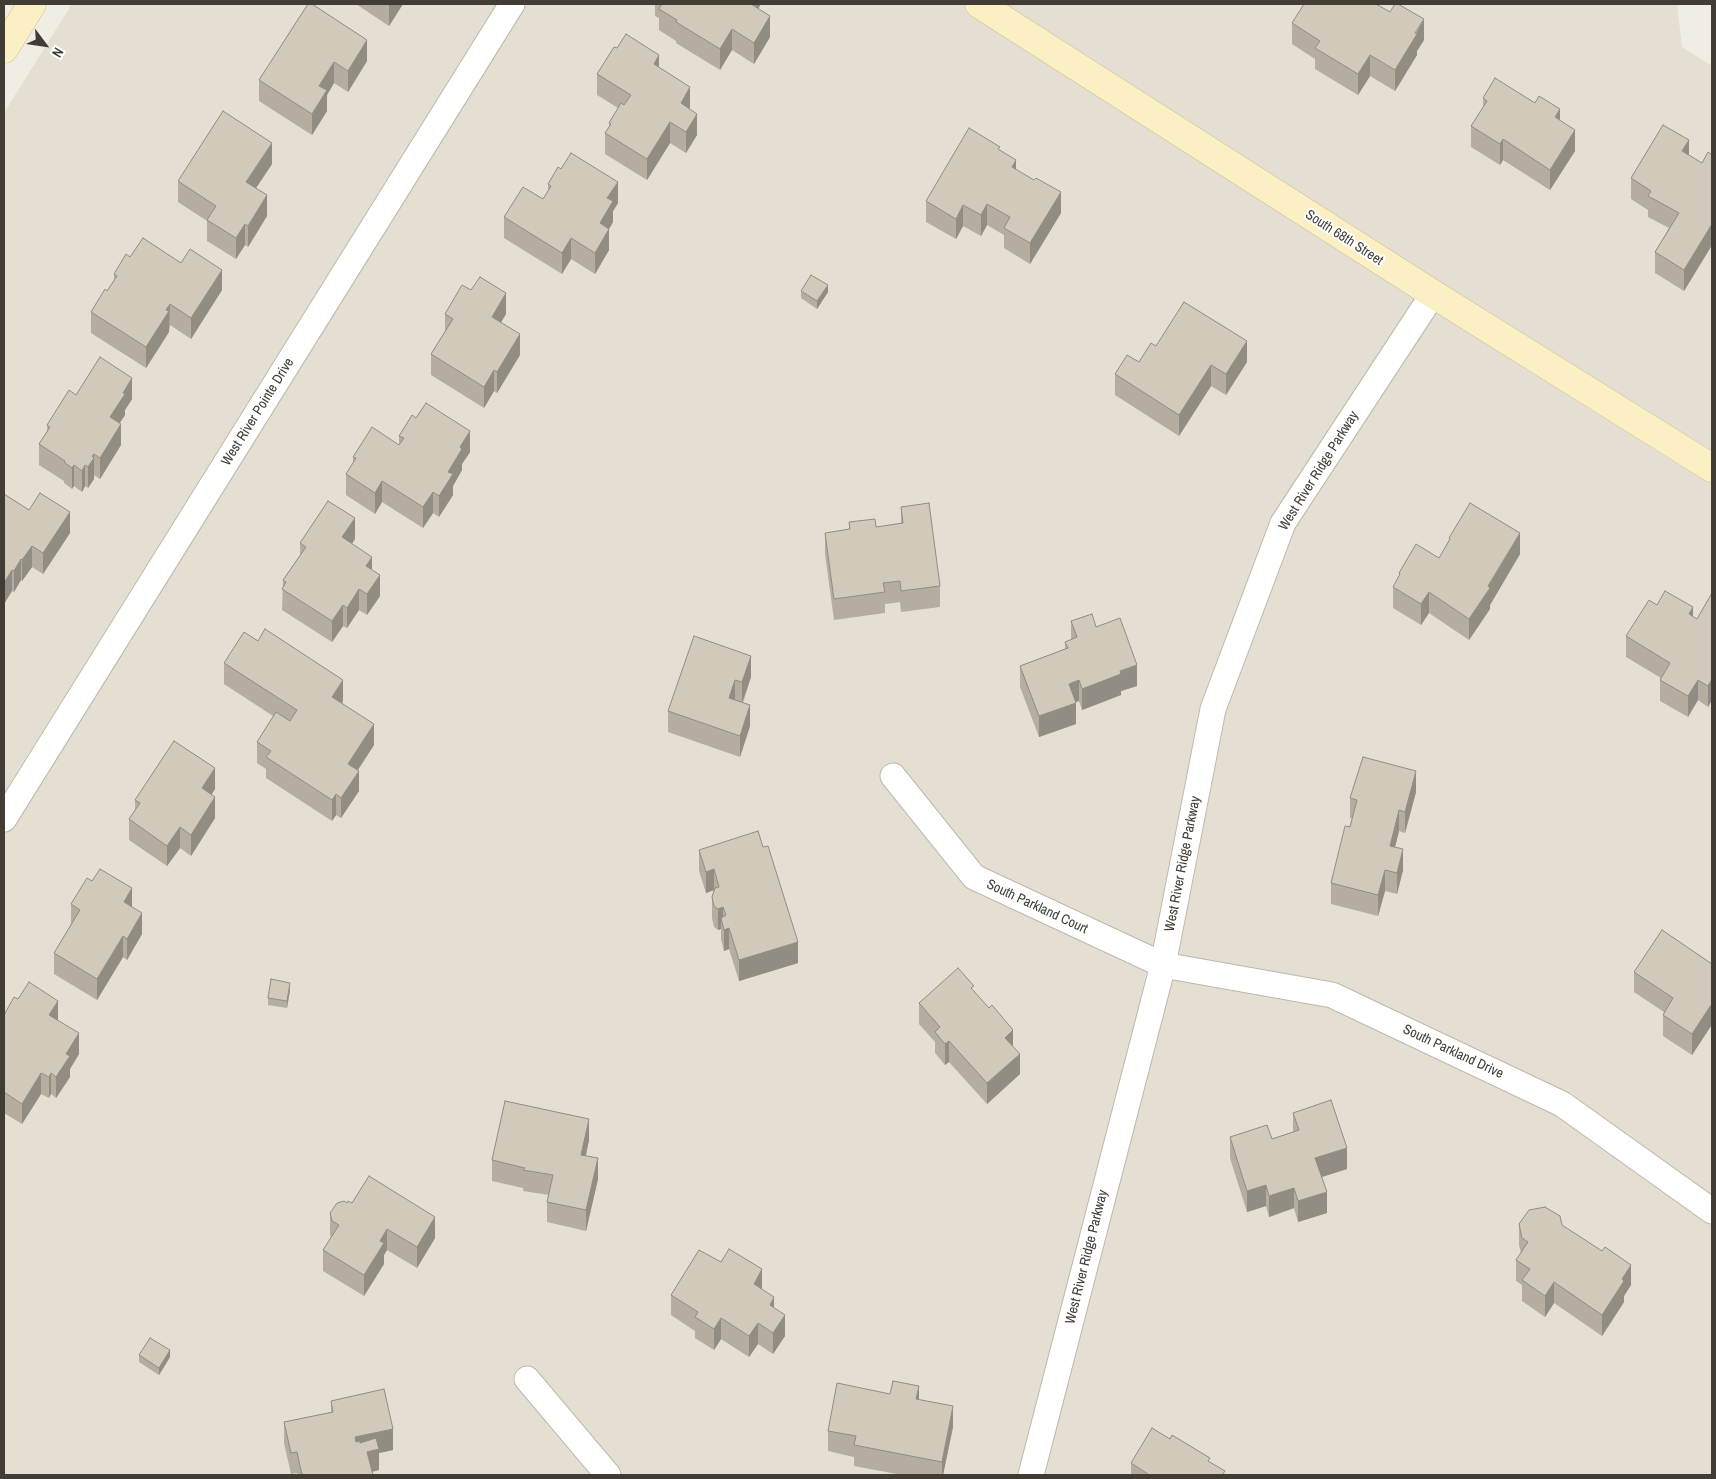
<!DOCTYPE html>
<style>
body{margin:0}
#map{position:relative;width:1716px;height:1479px;overflow:hidden;background:#f0ede3;font-family:"Archivo Narrow",sans-serif}
canvas{display:block}
.frame{position:absolute;inset:0;border:5px solid #413d34;pointer-events:none}
.north{position:absolute;left:20px;top:20px;width:50px;height:50px;-webkit-text-stroke:4px #fff;paint-order:stroke;rotate:121deg;font-size:14px;font-weight:700;line-height:20px;text-align:center;color:#413d34}
.north::after{content:'';display:block;margin:auto;width:18px;height:22px;background:#413d34;clip-path:polygon(50% 0,100% 100%,50% 72%,0 100%)}
</style>
<div id="map">
<canvas width="1716" height="1479"></canvas>
<div class="frame"></div>
<div class="north">N</div>
</div>
<script>
const c = document.querySelector('canvas').getContext('2d');
c.lineJoin = 'round';
function fillPath(path, color) {
  c.fillStyle = color;
  c.fill(path, 'evenodd');
}
function toPath(rows) {
  const path = new Path2D();
  for (const r of rows) {
    path.moveTo(r[0], r[1]);
    for (let i = 2; i < r.length; i += 2) path.lineTo(r[i], r[i + 1]);
  }
  return path;
}
function trace(path, color, width, dash) {
  c.strokeStyle = color;
  c.lineWidth = width;
  c.lineCap = dash ? 'butt' : 'round';
  c.setLineDash(dash || []);
  c.stroke(path);
}
function label(font, color, halo, rows, align = 'center') {
  c.font = font + ' "Archivo Narrow",sans-serif';
  c.lineWidth = 4;
  c.setLineDash([]);
  c.textBaseline = 'middle';
  c.strokeStyle = halo;
  c.fillStyle = color;
  for (const [text, x, y, turn = 0] of rows) {
    c.save();
    c.translate(x, y);
    c.rotate((+turn || 0) * Math.PI / 180);
    c.textAlign = isNaN(turn) ? turn : align;
    if (halo) c.strokeText(text, 0, 0);
    c.fillText(text, 0, 0);
    c.restore();
  }
}
fillPath(toPath([
 [72,4,1677,4,1682,47,1712,66,1712,1475,4,1475,4,113]
]), '#e4dfd2');
const street = toPath([
 [893,776,974,877,1163,965,1332,995,1562,1104,1712,1211],
 [4,819,512,4],
 [527,1379,608,1475],
 [1031,1475,1163,965,1213,709,1283,523,1433,294]
]);
const secondary = toPath([
 [979,4,1433,294,1712,468],
 [4,49,32,4]
]);
trace(street, '#beb8aa', 27);
trace(secondary, '#cdc196', 29);
trace(street, '#fff', 25);
trace(secondary, '#faf0c4', 28);
fillPath(toPath([
 [308,4,367,61,348,92,334,83,327,95,327,111,312,135,259,101,259,80],
 [356,4,403,4,389,26],
 [655,4,761,4,758,8,770,37,754,64,732,50,720,70,676,43,676,41,659,30,659,18,655,16],
 [1292,23,1424,40,1417,51,1417,55,1395,91,1370,76,1358,95,1315,69,1315,59,1292,44],
 [659,68,690,108,690,109,697,135,686,153,670,143,647,180,605,154,605,133,609,127,609,123,618,108,597,95,597,74],
 [1483,98,1560,121,1575,151,1550,190,1503,160,1500,165,1471,147,1471,126,1483,108],
 [1000,150,1016,170,1061,213,1030,264,1004,248,1004,235,987,225,981,236,963,226,956,239,926,222,926,201],
 [1689,155,1702,163,1712,155,1712,245,1684,291,1655,273,1655,252,1669,228,1648,217,1648,210,1631,199,1631,178],
 [272,164,256,188,267,216,248,247,245,245,236,259,207,241,207,221,178,202,178,181],
 [548,184,618,203,613,211,613,222,609,229,609,250,595,274,571,259,562,274,504,238,504,217,543,199,548,191],
 [130,257,222,290,191,339,170,325,169,332,146,368,91,333,91,312,107,291,114,280,114,274],
 [801,291,828,292,817,309,801,298],
 [445,314,506,314,501,322,520,355,497,393,494,391,484,408,431,375,431,354,445,331],
 [1156,346,1247,362,1226,395,1211,386,1179,436,1115,395,1115,374,1139,362],
 [76,395,132,399,125,410,125,415,119,423,121,445,100,479,94,475,94,479,88,488,85,486,82,492,74,486,72,489,64,483,64,481,39,465,39,444,47,431,47,425],
 [399,436,470,452,462,464,462,470,453,486,453,495,439,517,433,513,423,528,382,502,375,514,346,495,346,474,353,463,353,457,399,445],
 [4,494,29,510,70,533,43,574,32,567,22,581,21,580,14,592,12,591,4,604],
 [901,507,940,586,940,607,901,612,900,602,885,604,885,613,834,620,825,554,825,533,849,530,849,522,876,527,901,523],
 [1449,538,1520,554,1490,605,1490,609,1469,640,1429,613,1421,625,1393,608,1393,587,1399,577,1399,573,1439,558,1449,542],
 [355,539,352,544,372,570,380,596,367,615,359,610,347,628,343,626,332,642,282,610,283,580,300,555,300,543],
 [1712,593,1712,700,1708,707,1698,700,1688,717,1660,701,1660,680,1661,678,1626,657,1626,636,1657,605,1693,617,1697,619],
 [1071,621,1096,627,1137,686,1121,691,1121,695,1082,710,1079,701,1076,702,1076,724,1039,737,1020,687,1020,666,1065,649,1065,642,1071,640],
 [751,656,751,677,743,703,750,726,740,757,668,732,668,711],
 [224,663,343,701,342,703,374,745,358,770,359,791,341,818,336,815,332,821,266,778,266,769,257,763,257,742,273,716,224,684],
 [215,789,211,795,215,818,191,856,180,848,167,866,129,840,129,819,135,811,135,800],
 [1416,792,1405,833,1399,831,1395,847,1403,870,1397,894,1385,891,1378,916,1331,904,1331,883,1352,819,1350,818,1350,798],
 [699,850,798,963,739,981,729,949,724,951,721,939,721,929,718,930,714,927,712,918,712,897,714,890,706,893,699,871],
 [71,904,132,906,142,934,127,960,123,957,97,1000,54,974,54,953,71,924],
 [1712,964,1712,1027,1711,1026,1692,1055,1663,1036,1663,1015,1664,1012,1634,992,1634,972],
 [290,990,287,1008,268,1005,268,998],
 [974,991,1013,1047,1020,1074,987,1104,949,1062,945,1065,935,1053,935,1042,919,1024,919,1003],
 [4,1015,58,1020,79,1054,70,1069,70,1077,56,1098,51,1094,49,1098,41,1094,22,1124,4,1113],
 [1293,1113,1347,1169,1322,1177,1327,1213,1298,1222,1294,1208,1269,1217,1266,1206,1247,1212,1230,1158,1230,1137,1272,1139,1293,1132],
 [589,1140,586,1156,598,1179,586,1231,547,1222,547,1202,549,1195,523,1191,523,1188,492,1181,492,1160],
 [347,1203,352,1203,435,1238,417,1268,387,1250,384,1255,384,1264,364,1296,323,1271,323,1250,331,1238,330,1234,330,1213],
 [1519,1224,1562,1225,1631,1285,1624,1296,1624,1302,1602,1336,1554,1303,1545,1317,1522,1301,1522,1285,1516,1281,1516,1260,1521,1253,1519,1245],
 [762,1290,774,1308,785,1336,773,1354,758,1344,749,1357,721,1339,714,1350,695,1338,695,1331,671,1315,671,1295],
 [139,1355,170,1357,159,1375,139,1362],
 [919,1400,953,1427,943,1475,902,1475,854,1466,854,1457,828,1451,828,1431],
 [331,1401,393,1450,379,1453,379,1470,372,1472,373,1475,298,1475,297,1473,291,1474,284,1443,284,1422,331,1412],
 [1210,1462,1225,1475,1131,1475,1131,1463]
]), '#b4ada0');
fillPath(toPath([
 [390,4,403,4,389,26,389,5],
 [749,4,761,4,749,24],
 [770,16,770,37,754,64,754,43],
 [1424,19,1424,40,1417,51,1417,55,1395,91,1395,70],
 [732,29,732,50,720,70,720,49],
 [367,40,367,61,348,92,348,71],
 [659,55,659,76,654,64],
 [1370,55,1370,76,1358,95,1358,74],
 [334,62,334,83,327,95,327,111,312,135,312,114,319,86],
 [690,87,690,108,681,124,681,103],
 [1560,109,1560,130,1555,117],
 [697,114,697,135,686,153,686,132],
 [670,122,670,143,647,180,647,159],
 [1575,130,1575,151,1550,190,1550,170],
 [1503,139,1503,160,1500,165,1500,144],
 [1689,140,1689,161,1682,151],
 [272,143,272,164,246,203,246,182],
 [1016,160,1016,181,1012,167],
 [618,182,618,203,613,211,613,222,600,244,600,223,607,198],
 [1061,192,1061,213,1030,264,1030,243],
 [267,195,267,216,248,247,248,226],
 [987,204,987,225,981,236,981,215],
 [963,205,963,226,956,239,956,219],
 [245,224,245,245,236,259,236,238],
 [1712,224,1712,245,1684,291,1684,270],
 [609,229,609,250,595,274,595,253],
 [571,238,571,259,562,274,562,253],
 [222,270,222,290,191,339,191,318],
 [828,285,828,292,817,309,817,301],
 [506,293,506,314,492,337,492,317],
 [170,304,169,332,146,368,146,347],
 [520,334,520,355,497,393,497,372],
 [1247,341,1247,362,1226,395,1226,374],
 [1211,365,1211,386,1179,436,1179,415],
 [494,370,494,391,484,408,484,387],
 [132,378,132,399,125,410,125,415,110,438,110,417,123,393],
 [121,424,121,445,100,479,100,458],
 [470,431,470,452,462,464,462,470,453,486,453,495,439,517,439,496,448,472,460,447],
 [94,454,94,479,88,488,88,467],
 [74,465,74,486,72,489,72,468],
 [85,465,85,486,82,492,82,471],
 [382,481,382,502,375,514,375,493],
 [433,492,433,513,423,528,423,507],
 [70,512,70,533,43,574,43,553],
 [355,518,355,539,342,558,342,537],
 [1520,533,1520,554,1490,605,1490,609,1469,640,1469,619],
 [32,546,32,567,22,581,22,560],
 [372,557,372,578,366,566],
 [21,559,21,580,14,592,14,571],
 [12,570,12,591,4,604,4,583],
 [380,575,380,596,367,615,367,594],
 [359,589,359,610,347,628,347,608],
 [1429,592,1429,613,1421,625,1421,604],
 [343,605,343,626,332,642,332,621],
 [1693,607,1693,628,1689,614],
 [751,656,751,677,742,703,742,682],
 [1137,665,1137,686,1121,691,1121,695,1082,710,1082,689,1120,671],
 [1712,679,1712,700,1708,707,1708,686],
 [343,680,343,701,332,718,332,697],
 [735,680,735,701,729,698],
 [1079,680,1079,701,1069,704,1069,684],
 [1698,680,1698,700,1688,717,1688,696],
 [1076,703,1076,724,1039,737,1039,716],
 [750,705,750,726,740,757,740,736],
 [374,724,374,745,348,785,348,764],
 [215,768,215,789,202,809,202,788],
 [359,771,359,791,341,818,341,798],
 [1416,771,1416,792,1405,833,1405,812],
 [336,794,336,815,332,821,332,800],
 [215,797,215,818,191,856,191,835],
 [1399,810,1399,831,1390,867,1390,846],
 [180,827,180,848,167,866,167,846],
 [1403,849,1403,870,1397,894,1397,873],
 [714,869,714,890,706,893,706,872],
 [1385,870,1385,891,1378,916,1378,895],
 [132,888,132,909,124,902],
 [723,907,723,928,721,918,721,929,718,930,718,909],
 [142,913,142,934,127,960,127,939],
 [729,928,729,949,724,951,724,930],
 [123,936,123,957,97,1000,97,979],
 [798,942,798,963,739,981,739,960],
 [290,983,290,990,287,1008,287,1001],
 [58,1001,58,1022,49,1015],
 [1711,1005,1711,1026,1692,1055,1692,1034],
 [1013,1030,1013,1051,1005,1038],
 [79,1033,79,1054,70,1069,70,1077,56,1098,56,1077,66,1054],
 [949,1041,949,1062,945,1065,945,1044],
 [1020,1054,1020,1074,987,1104,987,1083],
 [41,1073,41,1094,22,1124,22,1104],
 [51,1073,51,1094,49,1098,49,1077],
 [589,1119,589,1140,581,1176,581,1155],
 [1347,1148,1347,1169,1315,1179,1315,1158],
 [598,1158,598,1179,586,1231,586,1210],
 [1266,1185,1266,1206,1247,1212,1247,1191],
 [1294,1188,1294,1208,1269,1217,1269,1196],
 [1327,1192,1327,1213,1298,1222,1298,1201],
 [435,1217,435,1238,417,1268,417,1247],
 [387,1229,387,1250,384,1255,384,1264,364,1296,364,1275,380,1241],
 [1631,1265,1631,1285,1624,1296,1624,1302,1602,1336,1602,1315,1622,1279],
 [762,1269,762,1290,754,1284],
 [1554,1282,1554,1303,1545,1317,1545,1296],
 [774,1297,774,1318,770,1305],
 [785,1315,785,1336,773,1354,773,1333],
 [721,1318,721,1339,714,1350,714,1329],
 [758,1323,758,1344,749,1357,749,1336],
 [170,1350,170,1357,159,1375,159,1368],
 [919,1386,919,1407,916,1399],
 [953,1406,953,1427,943,1475,942,1475,942,1462],
 [393,1429,393,1450,379,1453,379,1470,367,1473,355,1458,355,1437]
]), '#928d82');
const building = toPath([
 [308,4,312,4,367,40,348,71,334,62,319,86,327,90,312,114,259,80,308,4],
 [662,4,751,4,770,16,754,43,732,29,720,49,676,22,677,20,659,9,662,4],
 [1304,4,1376,4,1390,12,1395,4,1398,4,1424,19,1415,33,1417,34,1395,70,1370,55,1358,74,1315,48,1320,41,1292,23,1304,4],
 [626,34,659,55,654,64,690,87,681,103,697,114,686,132,670,122,647,159,605,133,611,124,609,123,621,103,624,105,631,95,597,74,614,47,617,48,626,34],
 [1495,78,1535,103,1539,96,1560,109,1555,117,1575,130,1550,170,1503,139,1500,144,1471,126,1487,101,1483,98,1495,78],
 [223,111,272,143,246,182,267,195,248,226,245,224,236,238,207,220,216,206,178,181,223,111],
 [1663,125,1689,140,1682,151,1702,163,1708,152,1712,155,1712,224,1684,270,1655,252,1679,213,1648,196,1651,191,1631,178,1663,125],
 [969,128,1000,147,998,149,1016,160,1012,167,1034,180,1036,178,1061,192,1030,243,1004,228,1010,217,987,204,981,215,963,205,956,219,926,201,969,128],
 [571,153,618,182,607,198,613,201,600,223,609,229,595,253,571,238,562,253,504,217,523,187,543,199,551,186,548,184,558,167,561,169,571,153],
 [143,238,181,263,190,249,222,270,191,318,170,304,166,310,169,311,146,347,91,312,105,289,107,291,117,276,114,274,126,254,130,257,143,238],
 [811,275,828,285,817,301,801,291,811,275],
 [480,277,506,293,492,317,520,334,497,372,494,370,484,387,431,354,453,319,445,314,462,285,471,290,480,277],
 [1184,302,1247,341,1226,374,1211,365,1179,415,1115,374,1127,355,1139,362,1151,343,1156,346,1184,302],
 [100,357,132,378,123,393,125,394,110,417,121,424,100,458,94,454,92,456,94,458,88,467,85,465,82,471,74,465,72,468,64,462,65,461,39,444,50,427,47,425,69,390,76,395,100,357],
 [426,403,470,431,460,447,462,449,448,472,453,474,439,496,433,492,423,507,382,481,375,493,346,474,356,458,353,457,372,427,399,445,404,438,399,436,412,415,416,418,426,403],
 [40,493,70,512,43,553,32,546,22,560,21,559,14,571,12,570,4,583,4,494,29,510,40,493],
 [328,501,355,518,342,537,372,557,366,566,380,575,367,594,359,589,347,608,343,605,332,621,282,589,286,582,283,580,306,547,300,543,328,501],
 [929,503,940,586,901,591,900,581,883,583,885,592,834,599,825,533,850,529,849,522,875,519,876,527,903,523,901,507,929,503],
 [1470,503,1520,533,1488,586,1490,588,1469,619,1429,592,1421,604,1393,587,1400,574,1399,573,1416,544,1439,558,1450,539,1449,538,1470,503],
 [1665,591,1693,607,1689,614,1697,619,1712,593,1712,679,1708,686,1698,680,1688,696,1660,680,1670,663,1626,636,1649,600,1657,605,1665,591],
 [1092,614,1096,627,1120,618,1137,665,1120,671,1121,674,1082,689,1079,680,1069,684,1076,703,1039,716,1020,666,1068,648,1065,642,1077,637,1071,621,1092,614],
 [265,629,343,680,332,697,374,724,348,764,359,771,341,798,336,794,332,800,266,757,271,751,257,742,276,712,290,721,297,710,224,663,244,632,258,641,265,629],
 [694,636,751,656,742,682,735,680,729,698,750,705,740,736,668,711,694,636],
 [174,741,215,768,202,788,215,797,191,835,180,827,167,846,129,819,140,803,135,800,174,741],
 [1363,757,1416,771,1405,812,1399,810,1390,846,1403,849,1397,873,1385,870,1378,895,1331,883,1345,826,1350,827,1357,800,1350,798,1363,757],
 [758,831,763,847,768,846,798,942,739,960,729,928,724,930,721,918,726,915,723,907,718,909,714,906,712,897,715,888,719,887,714,869,706,872,699,850,758,831],
 [100,869,132,888,124,902,142,913,127,939,123,936,97,979,54,953,80,910,71,904,87,878,92,881,100,869],
 [1662,930,1712,964,1712,1006,1711,1005,1692,1034,1663,1015,1673,998,1634,972,1662,930],
 [958,968,974,986,971,988,989,1008,992,1005,1013,1030,1005,1038,1020,1054,987,1083,949,1041,945,1044,935,1032,940,1027,919,1003,958,968],
 [271,979,290,983,287,1001,268,998,271,979],
 [29,982,58,1001,49,1015,79,1033,66,1054,70,1056,56,1077,51,1073,49,1077,41,1073,22,1104,4,1092,4,1015,14,997,18,999,29,982],
 [1331,1100,1347,1148,1315,1158,1327,1192,1298,1201,1294,1188,1269,1196,1266,1185,1247,1191,1230,1137,1267,1125,1272,1139,1299,1130,1293,1113,1331,1100],
 [505,1101,589,1119,581,1155,598,1158,586,1210,547,1202,553,1175,523,1170,525,1168,492,1160,505,1101],
 [369,1176,435,1217,417,1247,387,1229,380,1241,384,1243,364,1275,323,1250,339,1225,332,1221,330,1213,337,1203,344,1201,347,1203,348,1201,352,1203,369,1176],
 [1545,1207,1560,1216,1562,1225,1602,1251,1605,1247,1631,1265,1622,1279,1624,1281,1602,1315,1554,1282,1545,1296,1522,1280,1530,1269,1516,1260,1528,1242,1522,1238,1519,1224,1529,1210,1545,1207],
 [729,1249,762,1269,754,1284,774,1297,770,1305,785,1315,773,1333,758,1323,749,1336,721,1318,714,1329,695,1317,698,1312,671,1295,699,1250,721,1262,729,1249],
 [150,1338,170,1350,159,1368,139,1355,150,1338],
 [893,1381,919,1386,916,1399,953,1406,942,1462,854,1445,856,1436,828,1431,837,1383,890,1394,893,1381],
 [384,1389,393,1429,355,1437,356,1442,360,1441,360,1443,376,1438,379,1449,367,1452,373,1475,302,1475,297,1452,291,1453,284,1422,333,1412,331,1401,384,1389],
 [1152,1428,1170,1439,1172,1435,1210,1458,1208,1461,1225,1471,1222,1475,1147,1475,1148,1474,1131,1463,1152,1428]
]);
fillPath(building, '#d1c9ba');
trace(building, '#928d82', 1);
label('14px', '#413d34', '#fff', [
 ["South 68th Street",1344,238,33],
 ["West River Pointe Drive",258,412,-58],
 ["West River Ridge Parkway",1319,471,-58],
 ["West River Ridge Parkway",1183,864,-79],
 ["South Parkland Court",1037,907,25],
 ["South Parkland Drive",1453,1052,25],
 ["West River Ridge Parkway",1087,1257,-76]
]);
</script>
